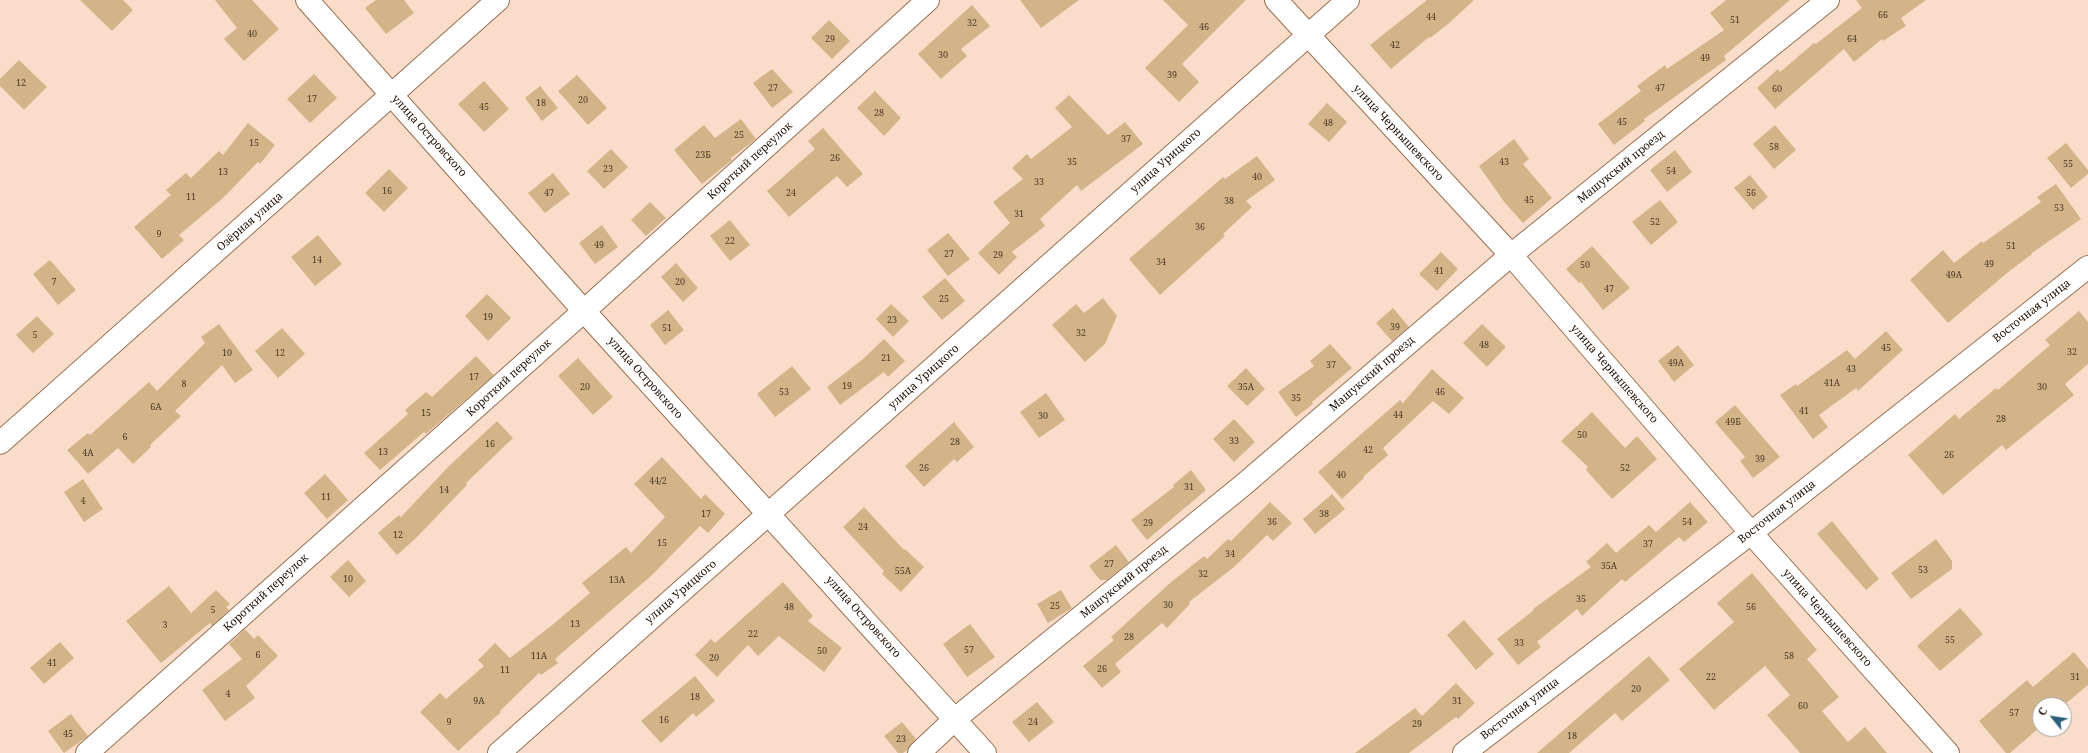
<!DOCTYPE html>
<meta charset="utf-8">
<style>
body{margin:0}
#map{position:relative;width:2088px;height:753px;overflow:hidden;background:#f9ddca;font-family:"Noto Serif",serif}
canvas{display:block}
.north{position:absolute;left:2032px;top:697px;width:40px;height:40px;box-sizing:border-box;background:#fff;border:1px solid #a6a09b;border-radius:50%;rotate:300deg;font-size:11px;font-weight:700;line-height:16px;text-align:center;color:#201105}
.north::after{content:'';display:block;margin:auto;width:14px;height:18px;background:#2b5e7b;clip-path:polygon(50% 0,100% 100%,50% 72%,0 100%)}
</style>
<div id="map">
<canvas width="2088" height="753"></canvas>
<div class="north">С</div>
</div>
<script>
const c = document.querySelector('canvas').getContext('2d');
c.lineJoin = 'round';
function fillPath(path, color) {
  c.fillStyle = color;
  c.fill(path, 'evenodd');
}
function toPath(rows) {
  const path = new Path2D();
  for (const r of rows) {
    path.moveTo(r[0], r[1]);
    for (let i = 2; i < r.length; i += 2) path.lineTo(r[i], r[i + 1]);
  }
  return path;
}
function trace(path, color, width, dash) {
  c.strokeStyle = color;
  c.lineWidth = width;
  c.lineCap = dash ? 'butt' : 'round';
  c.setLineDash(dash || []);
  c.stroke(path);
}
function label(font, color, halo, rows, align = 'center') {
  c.font = font + ' "Noto Serif",serif';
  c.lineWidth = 3;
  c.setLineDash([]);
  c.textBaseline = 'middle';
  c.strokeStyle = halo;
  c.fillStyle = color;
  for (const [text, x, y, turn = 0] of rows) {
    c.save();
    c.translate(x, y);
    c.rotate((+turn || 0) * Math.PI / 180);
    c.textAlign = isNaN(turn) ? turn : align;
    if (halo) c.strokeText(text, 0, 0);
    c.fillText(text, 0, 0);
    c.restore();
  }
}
fillPath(toPath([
 [80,0,123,0,133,10,112,31],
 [215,0,252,0,279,29,244,61,224,39,237,28],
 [376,0,404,0,414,13,386,34,365,8],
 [1020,0,1079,0,1041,28],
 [1163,0,1246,0,1182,64,1199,82,1179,102,1145,68,1188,25],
 [1427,0,1474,0,1447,25,1430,38,1429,37,1391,69,1370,45],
 [1726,0,1790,0,1724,56,1726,60,1644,119,1645,121,1614,145,1598,124,1641,91,1637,86,1665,65,1667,69,1724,30,1710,13],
 [1856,0,1926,0,1901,18,1906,26,1883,41,1882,39,1854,62,1844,49,1775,109,1757,88,1778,69,1780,72,1814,43,1816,44,1862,8],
 [972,5,990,26,961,49,967,56,941,79,918,54],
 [829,20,850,41,832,59,811,38],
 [19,60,47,87,24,110,0,86,0,79],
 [772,69,793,92,772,108,753,83],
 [314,74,337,98,310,123,287,99],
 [577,75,607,108,588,125,558,91],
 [484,81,509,109,484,132,458,104],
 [540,86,558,108,542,121,525,98],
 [875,91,901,118,884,136,857,108],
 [1069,95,1108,135,1125,122,1143,144,1081,191,1077,185,1040,219,1045,226,1012,252,1017,257,999,275,978,253,1010,223,993,202,1023,179,1012,168,1027,154,1031,159,1072,127,1055,108],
 [1327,103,1347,122,1329,142,1308,124],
 [741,119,756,139,731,158,732,160,702,184,674,150,704,125,715,138],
 [248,123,275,145,260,164,258,162,223,198,179,235,184,240,162,259,134,227,171,195,166,190,186,173,191,178,219,151,223,155],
 [1775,125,1796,150,1774,169,1753,144],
 [823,128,863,174,847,187,837,176,789,217,767,191,815,149,808,141],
 [1514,139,1529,159,1523,164,1552,198,1523,223,1505,203,1479,166],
 [2066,143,2088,170,2088,174,2071,188,2047,158],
 [611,149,628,167,604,189,587,171],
 [1675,150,1692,172,1667,192,1650,170],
 [1257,156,1275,180,1246,201,1252,207,1223,234,1225,236,1160,295,1129,259,1223,177,1225,179],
 [389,169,408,188,384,212,365,193],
 [553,173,570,194,545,213,528,193],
 [1750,175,1768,197,1753,210,1734,188],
 [2056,184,2081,219,2032,253,2032,254,2007,273,1948,323,1910,280,1943,250,1954,263,1982,241,1983,243,2041,202,2037,197],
 [1660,200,1678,222,1651,245,1632,222],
 [650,202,666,218,646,236,631,220],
 [730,220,750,245,730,261,710,236],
 [602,225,618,247,595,264,579,243],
 [948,233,970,259,948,276,927,250],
 [318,235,342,264,315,286,291,257],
 [1592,246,1630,288,1603,310,1581,282,1579,283,1566,269],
 [1441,252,1458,269,1437,291,1419,274],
 [50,260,76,290,58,305,33,274],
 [676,263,698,288,683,302,661,277],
 [945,278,965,301,942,320,922,297],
 [487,294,511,318,488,341,465,316],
 [1103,298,1117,316,1105,344,1085,362,1052,325,1076,304,1084,313],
 [891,304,909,321,893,337,876,319],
 [1393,308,1409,327,1392,341,1376,323],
 [668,310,684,330,665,345,650,325],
 [2079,311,2088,322,2088,364,2065,384,2074,395,2006,450,2002,445,1943,495,1908,455,1955,414,1959,419,1996,388,1998,390,2050,345,2045,340],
 [37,316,54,334,33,353,16,335],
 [219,324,253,370,235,383,222,365,175,411,181,416,150,445,151,447,133,464,118,448,88,474,67,450,88,433,90,435,149,382,157,391,205,343,201,337],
 [1482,324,1506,347,1487,367,1463,343],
 [282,328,305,354,278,378,255,351],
 [1886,331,1903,350,1858,391,1856,388,1819,415,1828,427,1813,439,1780,395,1796,384,1797,386,1847,350,1855,359],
 [884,339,905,361,888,377,884,372,840,405,827,387,863,359],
 [1330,344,1352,368,1312,402,1313,404,1296,417,1278,392,1314,366,1310,361],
 [1678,345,1694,365,1674,382,1658,361],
 [476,356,494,375,426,434,424,432,380,470,364,453,408,414,405,410,426,392,432,397],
 [578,358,613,397,593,415,558,376],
 [792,366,811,389,775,417,757,394],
 [1246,368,1265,389,1247,406,1227,386],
 [1432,369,1464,398,1449,414,1433,401,1383,448,1388,455,1363,477,1364,478,1342,499,1318,472,1400,400,1403,403],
 [1046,393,1065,420,1039,438,1020,412],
 [1735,405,1780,457,1753,478,1740,461,1745,457,1715,422],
 [1592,412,1625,448,1637,436,1657,459,1612,499,1586,470,1588,467,1561,441],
 [1234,419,1255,442,1234,462,1213,439],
 [497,421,513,438,466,483,467,485,416,538,397,555,378,533,399,515,401,517,448,467],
 [954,422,974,447,957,462,954,459,924,487,905,466],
 [662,457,701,499,705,494,725,514,708,533,700,526,652,575,555,659,558,663,541,675,539,673,500,711,501,712,458,751,420,712,440,693,446,699,484,666,478,660,495,643,510,658,551,626,590,593,582,583,626,547,631,553,665,517,634,484],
 [1191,470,1206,490,1147,540,1131,520,1174,487,1173,485],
 [325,474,348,500,327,519,304,493],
 [83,479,103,509,84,522,64,492],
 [1332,494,1345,509,1315,534,1303,519],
 [1270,502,1292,523,1273,541,1267,535,1234,567,1189,602,1190,604,1167,628,1162,623,1115,664,1121,672,1102,688,1083,666,1114,640,1111,637,1170,583,1204,556,1207,559,1228,539,1231,541],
 [1690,502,1708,522,1684,542,1679,537,1625,582,1622,579,1582,616,1577,609,1537,642,1541,647,1518,665,1497,639,1534,610,1533,609,1591,567,1586,562,1607,543,1616,553,1649,525,1656,532],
 [864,507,904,550,905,549,924,567,901,592,882,574,884,571,843,527],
 [1832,521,1879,579,1866,590,1817,534],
 [1936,539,1952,561,1952,569,1911,599,1891,573],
 [1116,545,1129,562,1107,580,1100,580,1089,566],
 [348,560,366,581,349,597,330,577],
 [1752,573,1817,650,1807,659,1839,697,1822,711,1848,742,1865,727,1887,753,1800,753,1767,715,1790,695,1765,666,1714,710,1679,669,1734,622,1717,603],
 [783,582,813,616,808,621,842,648,824,672,779,636,758,656,748,645,717,677,695,655,711,639,715,643],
 [169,586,191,613,216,590,230,604,226,607,229,610,212,626,210,623,161,663,126,621],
 [1061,590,1072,608,1048,623,1037,604],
 [1960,608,1983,634,1940,671,1917,646],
 [1464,620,1494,654,1476,670,1447,635],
 [970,624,995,657,967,677,943,644],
 [245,629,254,639,258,635,278,656,246,686,255,698,225,721,202,690,242,659,229,644],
 [60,642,74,658,44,684,30,668],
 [2074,652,2088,669,2088,685,2064,705,2040,705,2040,727,2010,753,2006,753,1979,721,2027,680,2033,687],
 [1649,656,1670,680,1622,721,1615,713,1569,753,1537,753],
 [695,676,715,701,696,717,693,713,661,743,641,721],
 [1456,683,1475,703,1458,719,1456,717,1409,753,1355,753,1415,708,1422,716],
 [1037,702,1054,722,1029,742,1012,722],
 [71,714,88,736,64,753,48,731],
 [902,722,916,739,907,750,903,753,898,753,884,736]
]), '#d3b489');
const minor = toPath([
 [307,0,584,311,985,753],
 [1276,0,1511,255,1751,533,1948,753],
 [0,443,498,0],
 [87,753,584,311,928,0],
 [499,753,1348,0],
 [919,753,955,719,1242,486,1511,255,1828,0],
 [1464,753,1751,533,2088,267]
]);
trace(minor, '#986f51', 24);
trace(minor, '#fff', 22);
label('9px', '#4d3a26', null, [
 ["66",1883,15],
 ["44",1431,17],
 ["51",1735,20],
 ["32",972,23],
 ["46",1204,27],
 ["40",252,34],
 ["29",830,39],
 ["64",1852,39],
 ["42",1395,45],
 ["30",943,55],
 ["49",1705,58],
 ["39",1172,75],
 ["12",21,83],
 ["27",773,88],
 ["47",1660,88],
 ["60",1777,89],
 ["17",312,99],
 ["20",583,100],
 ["18",541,103],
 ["45",484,107],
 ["28",879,113],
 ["45",1622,122],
 ["48",1328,123],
 ["25",739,135],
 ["37",1126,139],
 ["15",254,143],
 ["58",1774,147],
 ["23Б",703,155],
 ["26",835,158],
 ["35",1072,162],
 ["43",1504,162],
 ["55",2068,164],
 ["23",608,169],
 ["54",1671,171],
 ["13",223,172],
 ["40",1257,177],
 ["33",1039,182],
 ["16",387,191],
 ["47",549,193],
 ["24",791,193],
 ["56",1751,193],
 ["11",191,197],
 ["45",1529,200],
 ["38",1229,201],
 ["53",2059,208],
 ["31",1019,214],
 ["52",1655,222],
 ["36",1200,227],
 ["9",159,234],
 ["22",730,241],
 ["49",599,245],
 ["51",2011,246],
 ["27",949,254],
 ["29",998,255],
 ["14",317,260],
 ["34",1161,262],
 ["49",1989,264],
 ["50",1585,265],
 ["41",1439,271],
 ["49А",1954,275],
 ["7",54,282],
 ["20",680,282],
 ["47",1609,289],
 ["25",944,299],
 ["19",488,317],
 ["23",892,320],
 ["39",1395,327],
 ["51",667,328],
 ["32",1081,333],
 ["5",35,335],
 ["48",1484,345],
 ["45",1886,348],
 ["32",2072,352],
 ["10",227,353],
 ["12",280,353],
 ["21",886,358],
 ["49А",1676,363],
 ["37",1331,365],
 ["43",1851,369],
 ["17",474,377],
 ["41А",1832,383],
 ["8",184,384],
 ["19",847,386],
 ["20",585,387],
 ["35А",1246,387],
 ["30",2042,387],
 ["53",784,392],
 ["46",1440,392],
 ["35",1296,398],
 ["6А",156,407],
 ["41",1804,411],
 ["15",426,413],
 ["44",1398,415],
 ["30",1043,416],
 ["28",2001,419],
 ["49Б",1733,422],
 ["50",1582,435],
 ["6",125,437],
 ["33",1234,441],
 ["28",955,442],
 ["16",490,444],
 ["42",1368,450],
 ["13",383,452],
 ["4А",88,453],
 ["26",1949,455],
 ["39",1760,459],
 ["26",924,468],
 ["52",1625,468],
 ["40",1341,475],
 ["44/2",658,481],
 ["31",1189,487],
 ["14",444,490],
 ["11",326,497],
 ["4",83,501],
 ["17",706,514],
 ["38",1324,514],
 ["36",1272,522],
 ["54",1687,522],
 ["29",1148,523],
 ["24",863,527],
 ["12",398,535],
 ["15",662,543],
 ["37",1648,544],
 ["34",1230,554],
 ["27",1109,564],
 ["35А",1609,566],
 ["53",1923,570],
 ["55А",903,571],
 ["32",1203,574],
 ["10",348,579],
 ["13А",617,580],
 ["35",1581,599],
 ["30",1168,605],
 ["25",1055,606],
 ["48",789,607],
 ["56",1751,607],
 ["5",213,610],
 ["13",575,624],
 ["3",165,625],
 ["22",753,634],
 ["28",1129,637],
 ["55",1950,640],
 ["33",1519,643],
 ["57",969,650],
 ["50",822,651],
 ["6",258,655],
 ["11А",539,656],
 ["58",1789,656],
 ["20",714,658],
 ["41",52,663],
 ["26",1102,669],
 ["11",505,670],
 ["22",1711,677],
 ["31",2075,677],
 ["20",1636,689],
 ["4",228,694],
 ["18",695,697],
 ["9А",479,701],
 ["31",1457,701],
 ["60",1803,706],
 ["57",2014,713],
 ["16",664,720],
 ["9",449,722],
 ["24",1033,722],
 ["29",1417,724],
 ["45",68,734],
 ["18",1572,736],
 ["23",901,739]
]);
label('11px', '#201105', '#fff', [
 ["улица Чернышевского",1398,133,47],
 ["улица Островского",429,136,48],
 ["Короткий переулок",750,161,-42],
 ["улица Урицкого",1166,161,-42],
 ["Машукский проезд",1621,167,-39],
 ["Озёрная улица",250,222,-41],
 ["Восточная улица",2032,311,-38],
 ["Машукский проезд",1372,374,-41],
 ["улица Чернышевского",1614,374,49],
 ["улица Урицкого",924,377,-42],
 ["Короткий переулок",509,378,-42],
 ["улица Островского",645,378,48],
 ["Восточная улица",1777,512,-38],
 ["Машукский проезд",1124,582,-39],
 ["улица Урицкого",681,592,-41],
 ["Короткий переулок",266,593,-42],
 ["улица Островского",863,617,48],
 ["улица Чернышевского",1827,618,48],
 ["Восточная улица",1520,709,-37]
]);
</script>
